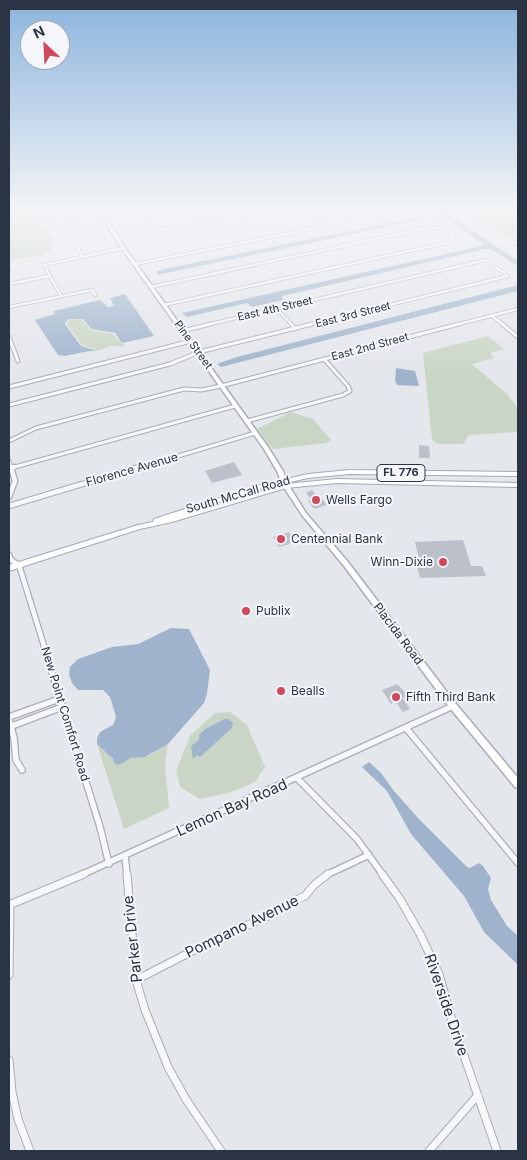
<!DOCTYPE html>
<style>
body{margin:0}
#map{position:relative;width:527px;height:1160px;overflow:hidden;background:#e4e7ec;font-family:Inter,sans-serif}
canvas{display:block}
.frame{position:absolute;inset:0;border:10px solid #2b3445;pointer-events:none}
.north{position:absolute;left:20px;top:20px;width:50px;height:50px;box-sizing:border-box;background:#f4f6f9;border:1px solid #a4a8b1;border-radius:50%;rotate:335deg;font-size:14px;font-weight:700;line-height:20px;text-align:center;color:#2b3445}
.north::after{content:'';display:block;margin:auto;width:18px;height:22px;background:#d1495b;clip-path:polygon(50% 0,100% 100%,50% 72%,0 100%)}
</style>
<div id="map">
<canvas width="527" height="1160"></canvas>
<div class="frame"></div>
<div class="north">N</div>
</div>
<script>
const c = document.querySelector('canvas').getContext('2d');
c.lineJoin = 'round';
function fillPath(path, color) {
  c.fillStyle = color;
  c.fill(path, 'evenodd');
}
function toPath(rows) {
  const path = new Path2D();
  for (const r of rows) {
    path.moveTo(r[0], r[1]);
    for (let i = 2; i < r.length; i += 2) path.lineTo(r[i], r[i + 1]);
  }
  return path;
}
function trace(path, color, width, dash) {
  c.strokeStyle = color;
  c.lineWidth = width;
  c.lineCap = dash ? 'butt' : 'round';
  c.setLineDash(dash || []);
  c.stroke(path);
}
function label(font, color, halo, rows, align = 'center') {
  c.font = font + ' Inter,sans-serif';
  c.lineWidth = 4;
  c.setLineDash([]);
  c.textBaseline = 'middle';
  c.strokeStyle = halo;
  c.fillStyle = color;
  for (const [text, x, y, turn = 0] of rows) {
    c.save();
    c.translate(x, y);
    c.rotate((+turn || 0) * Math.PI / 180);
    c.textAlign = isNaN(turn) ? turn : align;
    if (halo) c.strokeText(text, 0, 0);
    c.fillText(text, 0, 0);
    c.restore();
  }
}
fillPath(toPath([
 [9,211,16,211,21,223,36,223,51,229,48,232,54,241,49,245,51,250,40,257,35,256,9,261,12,272,9,272],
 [470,211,518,211,518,242],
 [73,319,82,320,90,330,113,334,125,347,111,346,100,350,89,352,96,349,82,345,67,324,67,321],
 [488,336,504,349,490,353,494,358,472,364,508,395,518,409,518,432,469,435,463,444,438,444,432,440,423,353],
 [291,412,313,419,331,440,326,443,273,449,257,429],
 [230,712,247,725,265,767,255,782,229,793,200,799,180,787,176,771,190,736,215,713],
 [224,719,229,731,200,756,197,755,199,740,205,729],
 [97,744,119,765,131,758,151,754,159,747,168,744,165,764,169,808,124,829]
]), '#c9d6c5');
fillPath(toPath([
 [437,211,443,211,518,261,518,266,491,249,485,249,282,296,283,300,252,307,247,303,187,317,182,313,482,246,482,243,443,217,439,216,157,275,157,271,164,269,437,213],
 [518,285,518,291,475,302,221,367,217,364,237,357],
 [125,294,154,336,122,343,115,333,91,329,83,319,69,319,66,321,65,324,81,346,95,350,64,356,58,355,35,320,55,314,54,311,100,300,108,307,114,306,110,298],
 [396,368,415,371,419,386,397,385,395,380],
 [171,628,189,629,210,670,207,694,204,703,168,744,144,757,131,758,119,765,114,763,113,759,97,744,97,738,100,732,113,725,116,717,110,697,103,690,78,690,72,683,69,675,70,667,78,659,112,647,138,644],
 [224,719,228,719,233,723,232,728,200,757,197,755,193,759,191,746,199,740,199,735,205,729],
 [369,762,381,773,394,791,419,819,467,867,470,868,479,863,483,866,491,878,488,889,491,900,507,926,518,936,518,965,484,932,464,896,411,834,387,791,362,767]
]), '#9fb4cc');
fillPath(toPath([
 [419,445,429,446,430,458,419,458],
 [234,462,242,475,212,483,205,471],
 [312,490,317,497,320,496,327,505,314,509,308,500,311,499,306,493],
 [289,532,292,537,289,544,279,547,273,537],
 [463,540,471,566,482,566,486,576,420,578,415,559,419,559,415,542],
 [397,684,406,693,404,694,406,697,403,698,410,709,403,712,395,701,391,704,382,690]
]), '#bbc0ca');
const streetFar4 = toPath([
 [16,211,21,222,26,224,95,211],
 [56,211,83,257],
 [137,211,151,230,154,231],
 [197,211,207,222],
 [466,211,518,245],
 [307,217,319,228],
 [154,231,265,211],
 [135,264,400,211],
 [9,284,49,276],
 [151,287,431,227,441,229,454,238,450,242,164,305],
 [61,296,44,265,123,248],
 [9,307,92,290,95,295],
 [277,309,292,325],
 [492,316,504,325],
 [206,325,486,260,508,276,307,325],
 [455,325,518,309]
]);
const streetFar3 = toPath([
 [291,324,295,329],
 [502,324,518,337],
 [182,331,211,324],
 [9,337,18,361],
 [9,387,191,341],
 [9,405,170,364,199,352,312,324],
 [247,421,343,395,350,391,348,386,324,359],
 [9,441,36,428,184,389,201,390,221,386,459,324],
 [9,461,11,469],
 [11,468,235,406],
 [135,469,255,433]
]);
const streetFar2 = toPath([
 [11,468,14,467],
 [9,497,15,481,11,467],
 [9,506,139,467],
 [9,555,11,560,19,565,45,649]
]);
const streetFar1 = toPath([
 [44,647,100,827,109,864],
 [9,717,59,699],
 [9,720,14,738,16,760,22,770],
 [12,726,62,707],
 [406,728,518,863],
 [297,778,357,839,383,875],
 [125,856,127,875],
 [81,875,453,706],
 [326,875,369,855]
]);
const street = toPath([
 [127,874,136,980,145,1010,168,1067,187,1101,221,1151],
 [382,874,400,899,420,934,439,974,452,1021,497,1151],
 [9,905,84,874],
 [9,975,10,905],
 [136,980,214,940,275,913,287,904,305,896,314,885,328,874],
 [9,1060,12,1092,18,1119,30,1151],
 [429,1151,478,1095]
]);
const secondary = toPath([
 [98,211,102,211,125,248,268,447,283,471,289,486,306,513,348,562,456,704,518,778,518,788,515,787,450,708,344,566,302,515,283,486,277,471,264,449,122,249,98,211]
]);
const primary = toPath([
 [349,470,518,472,518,476,349,474,308,478,262,488,180,515,286,484,337,479,518,483,518,487,337,483,286,488,172,522,140,529,9,571,9,565,138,525,153,522,154,519,259,485,308,474,349,470]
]);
trace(streetFar4, '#a9aeb7', 4);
trace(streetFar3, '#a9aeb7', 5);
trace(streetFar2, '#a9aeb7', 7);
trace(streetFar1, '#a9aeb7', 8);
trace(street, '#a9aeb7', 9);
trace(secondary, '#a9aeb7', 3);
trace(primary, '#a3abb8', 2);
trace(streetFar4, '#f7f8fa', 2.5);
trace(streetFar3, '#f7f8fa', 3);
trace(streetFar2, '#f7f8fa', 4.5);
trace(streetFar1, '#f7f8fa', 5.5);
trace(street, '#f7f8fa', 7);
fillPath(secondary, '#fff');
fillPath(primary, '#fff');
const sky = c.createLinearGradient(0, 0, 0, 374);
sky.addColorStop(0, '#8bb4dd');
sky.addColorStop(0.56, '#f3f4f6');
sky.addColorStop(1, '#f3f4f600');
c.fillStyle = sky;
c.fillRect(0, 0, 527, 374);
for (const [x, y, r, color] of [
 [316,500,5,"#d1495b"],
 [281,539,5,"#d1495b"],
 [443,562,5,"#d1495b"],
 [246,611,5,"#d1495b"],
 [281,691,5,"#d1495b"],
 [396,697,5,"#d1495b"]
]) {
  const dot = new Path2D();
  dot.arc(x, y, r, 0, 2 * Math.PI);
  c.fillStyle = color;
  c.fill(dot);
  trace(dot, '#f4f6f9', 2);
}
label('11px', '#2b3445', '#f4f6f9', [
 ["East 4th Street",275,309,-13],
 ["East 3rd Street",353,315,-14],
 ["Pine Street",193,345,54],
 ["East 2nd Street",370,347,-15]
]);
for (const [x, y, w] of [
 [401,473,48]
]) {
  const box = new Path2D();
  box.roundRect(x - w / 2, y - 8.5, w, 17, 4);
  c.fillStyle = '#f4f6f9';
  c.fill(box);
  trace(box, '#2b3445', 1);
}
label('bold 11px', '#2b3445', null, [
 ["FL 776",401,473]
]);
label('12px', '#2b3445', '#f4f6f9', [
 ["Florence Avenue",132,470,-16],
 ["South McCall Road",238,495,-16],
 ["Placida Road",398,634,53],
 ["New Point Comfort Road",65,714,73]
]);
label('12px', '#2b3445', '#f4f6f9', [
 ["Wells Fargo",326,500],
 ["Centennial Bank",291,539],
 ["Winn-Dixie",433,562,"right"],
 ["Publix",256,611],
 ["Bealls",291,691],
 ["Fifth Third Bank",406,697]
], 'left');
label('15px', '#2b3445', '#f4f6f9', [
 ["Lemon Bay Road",232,808,-24],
 ["Pompano Avenue",242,927,-26],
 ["Parker Drive",133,939,-96],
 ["Riverside Drive",446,1005,71]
]);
</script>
